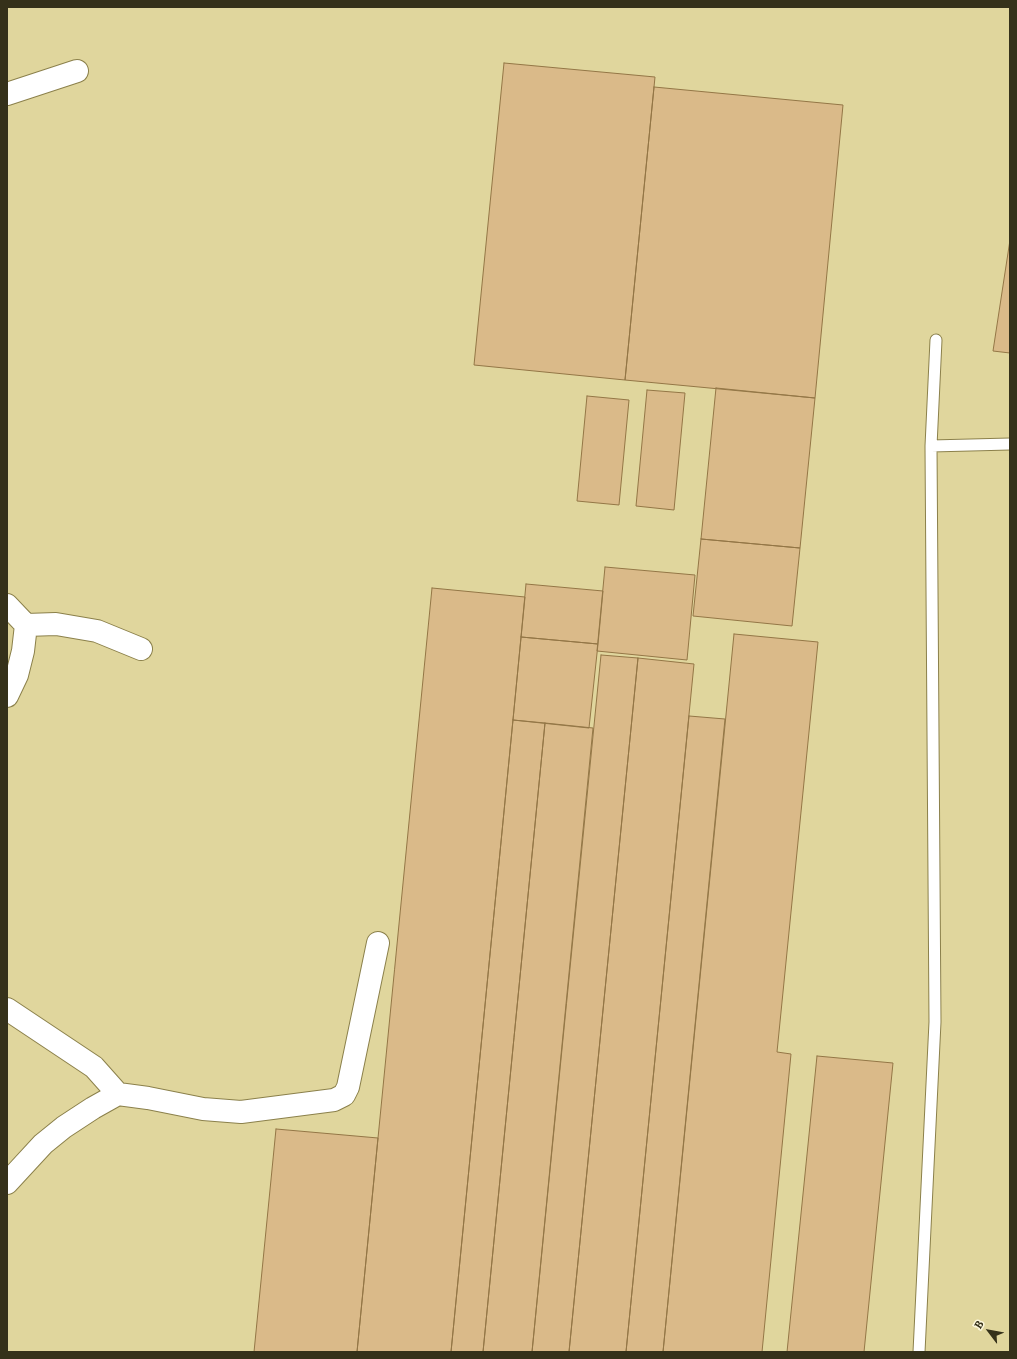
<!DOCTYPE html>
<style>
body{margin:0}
#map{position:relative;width:1017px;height:1359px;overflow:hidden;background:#e0d69d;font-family:Lora,serif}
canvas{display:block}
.frame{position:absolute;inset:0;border:8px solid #35311a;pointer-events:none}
.north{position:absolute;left:969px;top:1311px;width:40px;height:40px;-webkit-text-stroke:3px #fbf6da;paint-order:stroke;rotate:302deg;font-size:11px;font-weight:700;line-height:16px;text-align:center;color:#35311a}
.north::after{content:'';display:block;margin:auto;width:14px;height:18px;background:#35311a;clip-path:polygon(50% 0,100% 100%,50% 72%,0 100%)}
</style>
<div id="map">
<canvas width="1017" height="1359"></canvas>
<div class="frame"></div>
<div class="north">B</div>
</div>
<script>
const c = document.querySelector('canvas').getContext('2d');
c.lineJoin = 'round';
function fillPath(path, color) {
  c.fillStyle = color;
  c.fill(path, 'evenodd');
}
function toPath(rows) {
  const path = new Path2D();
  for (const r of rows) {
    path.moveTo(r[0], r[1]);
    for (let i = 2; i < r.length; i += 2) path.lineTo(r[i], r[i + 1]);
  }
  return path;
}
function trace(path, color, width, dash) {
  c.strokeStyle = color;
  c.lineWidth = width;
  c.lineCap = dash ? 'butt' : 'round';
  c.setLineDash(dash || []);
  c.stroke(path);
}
const building = toPath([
 [504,63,655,77,625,380,474,365,504,63],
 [654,87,843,105,815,398,625,380,654,87],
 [1010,240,1010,353,993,351,1010,240],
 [716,388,815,398,800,548,701,539,716,388],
 [647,390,685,393,674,510,636,506,647,390],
 [587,396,629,400,619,505,577,501,587,396],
 [701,539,800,548,792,626,693,616,701,539],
 [605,567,695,575,687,660,597,651,605,567],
 [526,584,603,591,598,644,521,637,526,584],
 [432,588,525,597,451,1352,357,1352,432,588],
 [734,634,818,642,777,1052,791,1054,762,1352,663,1352,734,634],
 [521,637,598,644,589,728,513,720,521,637],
 [601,655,638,658,569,1352,532,1352,601,655],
 [638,658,694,664,626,1352,569,1352,638,658],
 [689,716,725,719,663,1352,626,1352,689,716],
 [513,720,545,723,483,1352,451,1352,513,720],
 [545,723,593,728,532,1352,483,1352,545,723],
 [817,1056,893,1063,864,1352,787,1352,817,1056],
 [276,1129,378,1138,357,1352,254,1352,276,1129]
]);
fillPath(building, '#daba89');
trace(building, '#937646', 1);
const service = toPath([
 [931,446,1010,444],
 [919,1352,935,1022,931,446,936,340]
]);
const minor = toPath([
 [7,94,77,71],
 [7,605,26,625,23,651,17,675,7,696],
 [26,625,56,624,97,631,141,649],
 [7,1009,94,1067,118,1094,148,1098,203,1109,241,1112,334,1100,344,1095,348,1087,378,943],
 [7,1183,43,1144,64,1127,93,1108,118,1094]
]);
trace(service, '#8b804b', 13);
trace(minor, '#8b804b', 24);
trace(service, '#fff', 11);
trace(minor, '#fff', 22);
</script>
